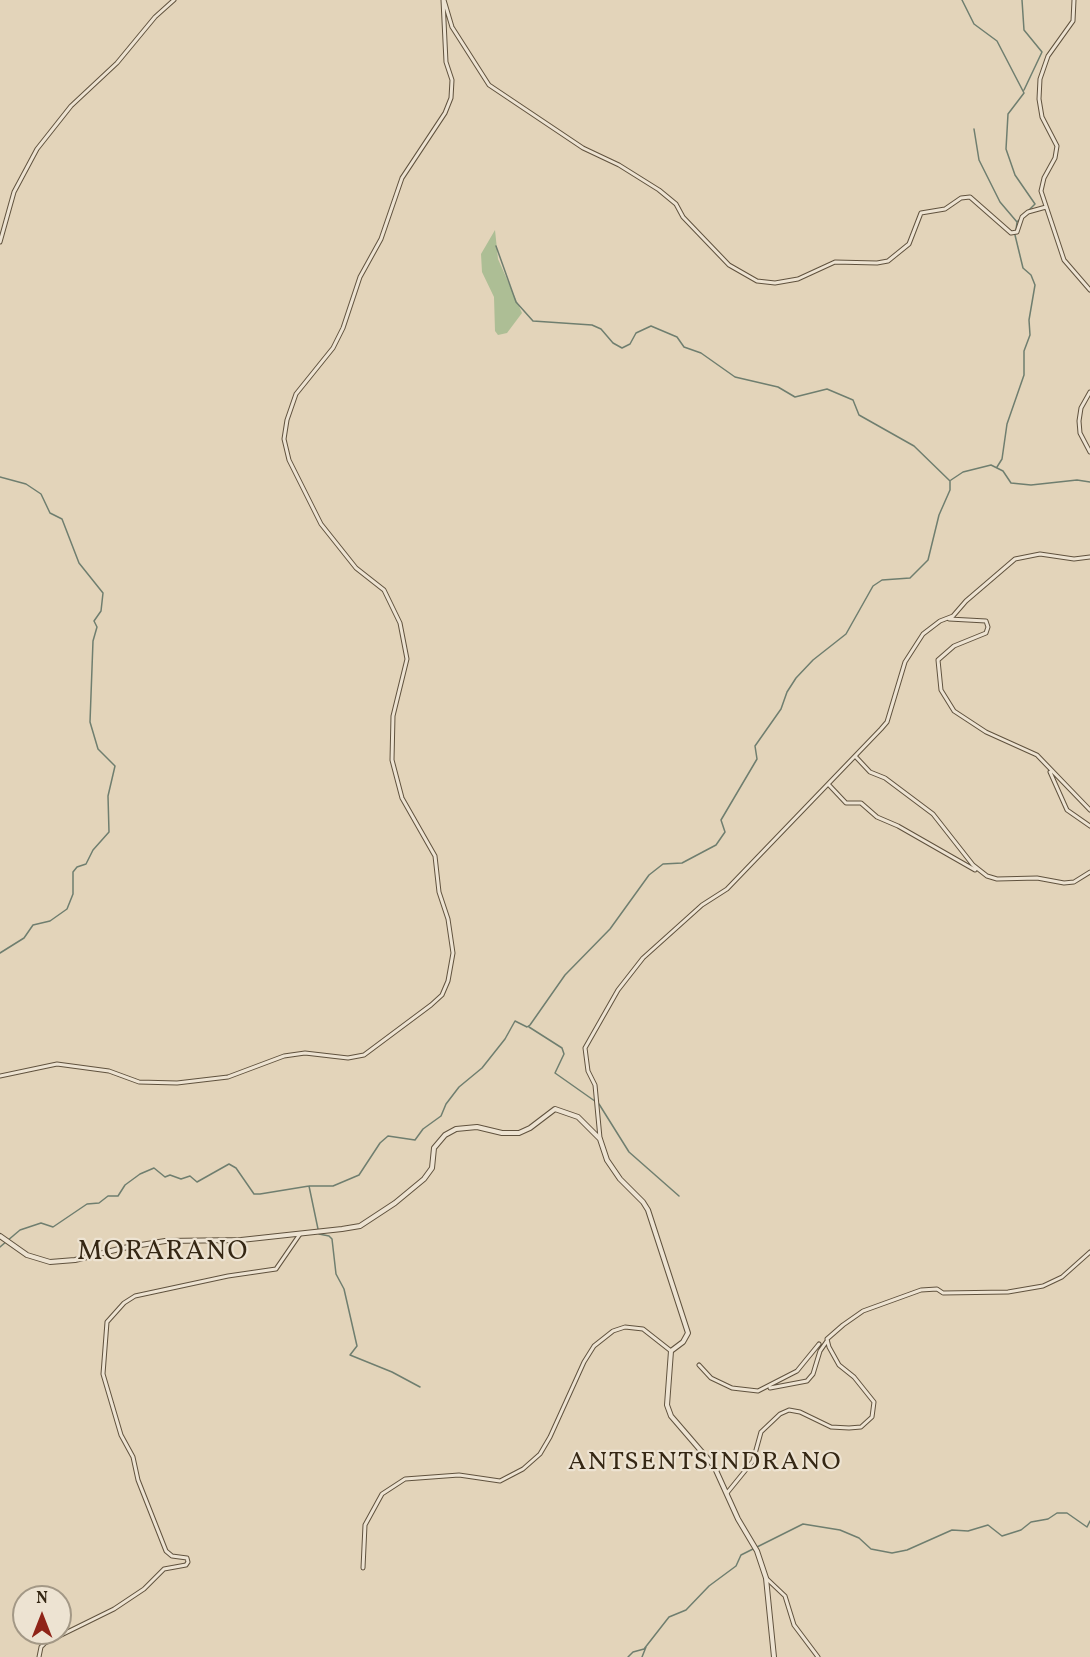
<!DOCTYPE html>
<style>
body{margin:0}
#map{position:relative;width:1090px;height:1657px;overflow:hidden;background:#e3d4ba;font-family:Vollkorn,serif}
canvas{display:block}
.north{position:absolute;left:12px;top:1585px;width:60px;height:60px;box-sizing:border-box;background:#ede3d2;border:2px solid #a39886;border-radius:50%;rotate:0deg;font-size:16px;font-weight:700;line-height:24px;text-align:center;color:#352714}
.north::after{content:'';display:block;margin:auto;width:21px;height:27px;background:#8f2418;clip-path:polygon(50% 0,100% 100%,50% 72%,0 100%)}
</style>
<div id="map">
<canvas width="1090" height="1657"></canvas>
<div class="north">N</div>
</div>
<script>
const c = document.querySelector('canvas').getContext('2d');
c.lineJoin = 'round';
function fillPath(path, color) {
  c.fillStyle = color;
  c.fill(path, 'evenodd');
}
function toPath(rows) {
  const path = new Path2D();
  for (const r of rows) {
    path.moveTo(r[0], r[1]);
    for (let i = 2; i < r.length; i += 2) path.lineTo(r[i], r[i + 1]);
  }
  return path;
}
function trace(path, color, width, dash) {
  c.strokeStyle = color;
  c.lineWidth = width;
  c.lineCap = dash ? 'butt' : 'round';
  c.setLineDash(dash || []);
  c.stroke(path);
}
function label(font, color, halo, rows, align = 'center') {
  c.font = font + ' Vollkorn,serif';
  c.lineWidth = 4.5;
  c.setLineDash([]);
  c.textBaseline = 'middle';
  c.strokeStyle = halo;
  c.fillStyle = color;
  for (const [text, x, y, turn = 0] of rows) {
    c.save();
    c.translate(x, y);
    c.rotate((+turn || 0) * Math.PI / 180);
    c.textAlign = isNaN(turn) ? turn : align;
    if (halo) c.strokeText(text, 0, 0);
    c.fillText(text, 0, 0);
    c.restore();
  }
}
fillPath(toPath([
 [495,230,498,259,522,313,507,333,498,335,495,331,494,297,482,272,481,254]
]), '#adbe95');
trace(toPath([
 [962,0,974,24,997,41,1024,93,1008,114,1006,149,1015,175,1035,204,1017,222],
 [1022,0,1024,30,1042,52,1024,90],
 [974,129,979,160,1000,202,1017,222,1016,230],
 [997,467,1002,459,1007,424,1024,375,1024,351,1030,335,1029,320,1035,285,1031,275,1023,268,1015,235],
 [0,477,26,484,41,494,50,513,62,519,79,563,103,593,101,611,94,621,97,627,93,641,90,722,98,749,115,766,108,796,109,832,93,850,86,864,77,867,73,872,73,894,67,909,50,921,33,925,24,938,0,953],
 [951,480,963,472,991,465,1003,471,1011,483,1031,485,1077,480,1090,482],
 [529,1027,562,1048,564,1054,555,1073,599,1104,629,1152,679,1196],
 [309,1186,318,1229],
 [319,1234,329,1236,332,1239,336,1274,344,1289,357,1346,350,1355,392,1372,420,1387],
 [0,1247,20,1230,41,1223,53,1227,87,1204,99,1203,108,1196,118,1196,125,1185,140,1174,154,1168,165,1177,170,1175,181,1179,190,1176,197,1182,229,1164,236,1168,254,1194,260,1194,309,1186,333,1186,359,1175,380,1143,388,1136,415,1140,423,1129,441,1116,446,1104,459,1087,482,1068,505,1039,515,1021,527,1027,530,1025,565,975,610,929,649,875,663,864,682,863,716,845,725,832,721,820,757,759,755,746,781,709,787,692,796,678,813,660,846,634,873,586,882,580,910,578,928,560,939,515,950,490,950,481,914,446,859,415,853,400,827,389,795,397,778,387,735,377,701,353,684,347,677,337,651,326,636,333,630,344,622,348,613,343,601,329,592,325,533,321,516,302,496,246],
 [628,1657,633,1652,644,1649,669,1617,686,1610,709,1586,736,1566,741,1555,803,1524,840,1530,859,1538,871,1549,892,1553,907,1550,952,1530,968,1531,988,1525,1002,1536,1021,1530,1031,1522,1048,1519,1057,1513,1067,1513,1087,1527,1090,1521],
 [642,1657,646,1647]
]), '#6f7e6f', 1.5);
const minor = toPath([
 [444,0,452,27,489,85,583,148,619,165,659,190,676,204,683,217,729,265,757,281,775,283,798,279,835,262,877,263,888,261,909,244,921,213,945,209,961,198,970,197,1011,233,1017,232,1022,217,1028,212,1046,207],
 [1074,0,1073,21,1048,56,1040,79,1039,99,1042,117,1057,146,1055,158,1044,178,1041,191,1064,260,1090,290],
 [0,242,14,192,37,149,71,106,117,63,155,17,174,0],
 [1090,392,1081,408,1079,421,1080,433,1090,452],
 [949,619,986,621,988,627,986,633,954,646,938,660,941,690,954,711,986,732,1037,755,1090,810],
 [855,756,870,772,885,778,933,814,973,865,987,876,997,879,1037,878,1064,883,1074,882,1090,872],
 [1050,772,1067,810,1090,826],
 [829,785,846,803,861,803,877,817,898,826,975,870],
 [0,1076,57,1064,109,1071,139,1082,177,1083,228,1077,284,1056,305,1053,348,1058,364,1055,431,1005,442,995,448,981,453,953,448,919,439,892,435,856,402,798,392,760,393,716,407,659,400,623,384,590,356,568,321,524,289,460,284,439,287,420,296,394,333,348,343,328,360,277,381,239,402,178,445,113,451,98,452,80,446,62,443,0],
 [600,1138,595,1085,588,1071,585,1048,618,990,643,958,702,905,727,889,881,729,887,722,905,662,923,634,940,621,953,616,966,601,1015,559,1040,554,1074,559,1090,557],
 [699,1365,711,1378,732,1388,758,1391,797,1371,819,1344],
 [770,1388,807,1381,813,1374,820,1351,827,1341],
 [727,1493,753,1461,761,1432,780,1414,789,1410,800,1412,831,1427,849,1428,861,1427,872,1417,874,1402,854,1377,839,1365,829,1347,827,1339,843,1325,863,1311,921,1290,937,1289,943,1293,1008,1292,1043,1286,1062,1277,1090,1252],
 [363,1568,365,1525,382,1494,405,1479,459,1475,500,1481,523,1469,540,1454,550,1437,584,1362,594,1346,613,1331,625,1327,643,1329,671,1351],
 [766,1578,785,1596,794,1625,818,1657],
 [39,1657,41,1647,45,1643,114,1609,144,1589,164,1569,186,1565,188,1562,187,1558,172,1556,166,1551,138,1480,133,1457,121,1435,103,1374,107,1322,124,1303,135,1296,228,1276,276,1269,300,1234]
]);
const tertiary = toPath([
 [0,1236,27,1255,50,1262,75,1260,123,1248,165,1241,241,1240,342,1229,360,1226,395,1203,424,1179,432,1168,434,1148,445,1135,456,1129,477,1127,502,1133,519,1133,530,1128,555,1109,578,1117,600,1139,607,1160,620,1179,643,1202,648,1210,688,1333,683,1342,671,1351,667,1405,671,1416,714,1466,738,1519,757,1551,766,1578,774,1657]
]);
trace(minor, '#60523e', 5);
trace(tertiary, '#60523e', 6);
trace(minor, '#ede3d2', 3);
trace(tertiary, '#ede3d2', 4);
c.letterSpacing = '1.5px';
label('26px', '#352714', '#ede3d2', [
 ["ANTSENTSINDRANO",705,1464]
]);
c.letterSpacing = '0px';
c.letterSpacing = '1.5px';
label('27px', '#352714', '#ede3d2', [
 ["MORARANO",163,1254]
]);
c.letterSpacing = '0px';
</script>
